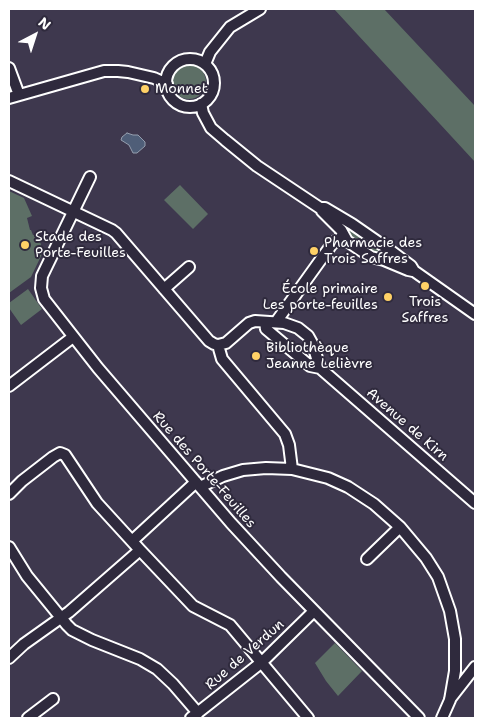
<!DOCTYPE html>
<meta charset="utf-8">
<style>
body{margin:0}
#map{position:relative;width:484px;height:727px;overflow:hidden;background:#3e384e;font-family:"Shantell Sans",sans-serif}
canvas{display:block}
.frame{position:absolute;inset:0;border:10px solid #fff;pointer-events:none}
.north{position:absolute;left:10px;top:10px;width:50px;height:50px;-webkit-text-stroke:4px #2f2a3d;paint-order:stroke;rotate:40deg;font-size:14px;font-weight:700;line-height:20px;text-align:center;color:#fff}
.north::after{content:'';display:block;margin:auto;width:18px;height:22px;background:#fff;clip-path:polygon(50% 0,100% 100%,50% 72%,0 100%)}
</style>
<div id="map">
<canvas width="484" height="727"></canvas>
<div class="frame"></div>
<div class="north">N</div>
</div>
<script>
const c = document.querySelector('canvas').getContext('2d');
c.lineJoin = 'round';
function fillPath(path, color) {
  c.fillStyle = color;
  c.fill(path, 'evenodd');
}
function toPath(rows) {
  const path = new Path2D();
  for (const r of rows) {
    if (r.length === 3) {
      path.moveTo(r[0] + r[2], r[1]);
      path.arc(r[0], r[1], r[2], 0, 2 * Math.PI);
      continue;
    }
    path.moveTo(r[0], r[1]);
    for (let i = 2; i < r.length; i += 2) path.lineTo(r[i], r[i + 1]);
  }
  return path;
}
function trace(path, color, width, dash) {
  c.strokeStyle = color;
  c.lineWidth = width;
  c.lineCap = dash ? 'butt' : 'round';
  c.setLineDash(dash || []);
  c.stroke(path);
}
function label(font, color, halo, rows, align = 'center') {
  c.font = font + ' "Shantell Sans",sans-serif';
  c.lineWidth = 4;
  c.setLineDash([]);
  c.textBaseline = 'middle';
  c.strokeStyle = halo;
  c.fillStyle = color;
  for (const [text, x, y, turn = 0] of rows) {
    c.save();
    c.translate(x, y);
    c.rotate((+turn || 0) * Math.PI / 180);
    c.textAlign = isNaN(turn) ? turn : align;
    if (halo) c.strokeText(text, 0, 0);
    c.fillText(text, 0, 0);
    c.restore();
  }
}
fillPath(toPath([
 [334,9,384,9,475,106,475,162],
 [189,82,17],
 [180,185,208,214,193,229,164,200],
 [9,191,24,198,32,216,27,218,30,230,31,230,33,235,38,234,43,252,31,277,9,293],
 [349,227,384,250,384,253,379,257,348,236,346,233,347,229],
 [28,289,42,309,21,325,9,308,9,303],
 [335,643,362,671,338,696,326,681,315,663]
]), '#5d6f66');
const water = toPath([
 [127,133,133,135,138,135,145,142,145,146,137,153,133,153,129,145,121,140,122,137,127,133]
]);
fillPath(water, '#4f5e78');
trace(water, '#959eae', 1);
const minor = toPath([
 [190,83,24],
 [205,64,210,52,230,27,260,9],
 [9,68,19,95],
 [9,98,104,71,118,71,128,72,154,78,167,84],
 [201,104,203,113,211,128,225,140,257,166,320,208,325,208,352,224,391,251,411,266,414,271,475,314],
 [90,177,42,276,41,288,44,299,98,368,231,523,281,577,419,718],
 [9,181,112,230,116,233,209,341,214,344,218,345,226,343,249,323,255,321,284,323,298,328,308,336,313,345,320,368],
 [322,211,341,230,347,241,371,257,384,260,408,270,413,271],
 [164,289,189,267],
 [265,322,266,329,310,366,320,368],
 [276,322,332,244,343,236],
 [218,345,222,359,285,434,289,445,292,469],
 [320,368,475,503],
 [9,386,73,337],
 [200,487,223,476,243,470,266,468,292,469,328,478,348,487,374,504,400,527,426,558,438,577,450,611,455,639,455,671,450,700,442,718],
 [9,494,22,481,53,457,60,453,65,455,97,503,140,550,193,606,230,625,308,718],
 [132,541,196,482],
 [9,547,27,576,67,625,72,630,92,640,140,659,157,669,173,684,198,713],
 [367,559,400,527],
 [9,658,24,644,69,612,140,550],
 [450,699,475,667],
 [28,718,53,699],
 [191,718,262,662,314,611]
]);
trace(minor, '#fff', 14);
trace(minor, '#2f2a3d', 10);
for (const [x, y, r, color] of [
 [145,89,5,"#ffd166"],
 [25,245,5,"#ffd166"],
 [314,251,5,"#ffd166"],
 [425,286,5,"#ffd166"],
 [388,297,5,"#ffd166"],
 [256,356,5,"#ffd166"]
]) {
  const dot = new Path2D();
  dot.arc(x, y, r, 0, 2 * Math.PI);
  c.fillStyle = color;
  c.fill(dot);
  trace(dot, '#2f2a3d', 2);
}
label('14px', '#fff', '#2f2a3d', [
 ["Monnet",155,89],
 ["Stade des",35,237],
 ["Porte-Feuilles",35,253],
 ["Pharmacie des",324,243],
 ["Trois Saffres",324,259],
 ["École primaire",378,289,"right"],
 ["Les porte-feuilles",378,305,"right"],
 ["Trois",425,302,"center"],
 ["Saffres",425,318,"center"],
 ["Bibliothèque",266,348],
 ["Jeanne Lelièvre",266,364]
], 'left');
label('14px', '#fff', '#2f2a3d', [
 ["Avenue de Kirn",407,425,41],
 ["Rue des Porte-Feuilles",204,470,49],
 ["Rue de Verdun",245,655,-41]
]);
</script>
